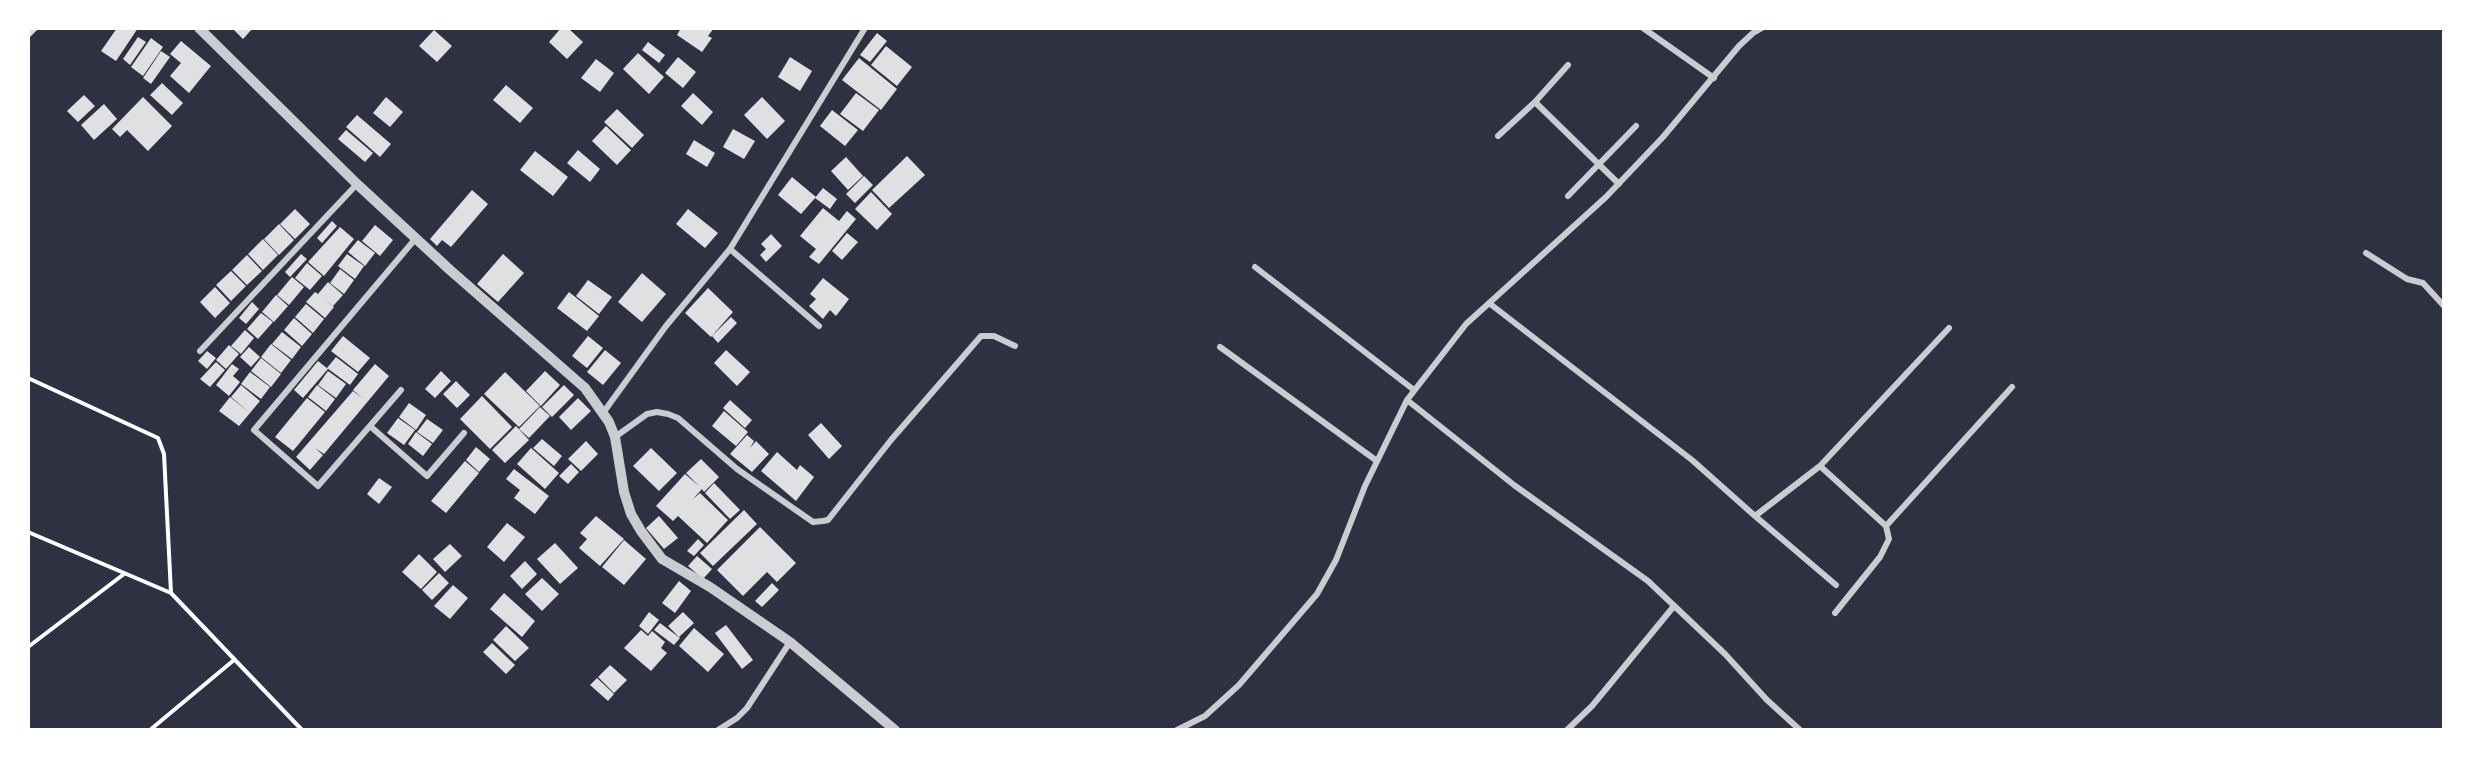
<!DOCTYPE html>
<style>
body{margin:0}
#map{position:relative;width:2472px;height:758px;overflow:hidden;background:#2d3142;font-family:Barlow,sans-serif}
canvas{display:block}
.frame{position:absolute;inset:0;border:30px solid #fff;pointer-events:none}
</style>
<div id="map">
<canvas width="2472" height="758"></canvas>
<div class="frame"></div>
</div>
<script>
const c = document.querySelector('canvas').getContext('2d');
c.lineJoin = 'round';
function fillPath(path, color) {
  c.fillStyle = color;
  c.fill(path, 'evenodd');
}
function toPath(rows) {
  const path = new Path2D();
  for (const r of rows) {
    path.moveTo(r[0], r[1]);
    for (let i = 2; i < r.length; i += 2) path.lineTo(r[i], r[i + 1]);
  }
  return path;
}
function trace(path, color, width, dash) {
  c.strokeStyle = color;
  c.lineWidth = width;
  c.lineCap = dash ? 'butt' : 'round';
  c.setLineDash(dash || []);
  c.stroke(path);
}
fillPath(toPath([
 [28,28,39,28,28,39],
 [117,28,138,28,116,61,101,51],
 [232,28,253,28,243,39],
 [561,28,568,28,583,42,567,59,549,42],
 [681,28,714,28,708,36,712,38,702,52,677,35],
 [434,30,452,46,437,62,419,46],
 [877,33,887,41,870,62,860,55],
 [138,37,146,42,130,65,123,59],
 [151,38,163,47,143,76,131,67],
 [181,41,211,66,189,93,170,76,181,63,170,54],
 [648,42,665,55,659,63,642,50],
 [886,46,912,67,897,86,871,65],
 [161,51,170,57,151,84,143,78],
 [638,53,664,77,649,94,623,69],
 [678,57,696,72,683,88,665,73],
 [790,57,812,71,800,91,778,77],
 [859,58,897,89,881,110,842,80],
 [596,59,614,73,600,92,581,78],
 [162,83,183,103,172,115,150,95],
 [506,85,533,108,520,123,493,100],
 [693,93,713,112,702,125,681,106],
 [856,93,879,110,863,131,840,114],
 [84,95,95,106,78,122,67,111],
 [143,97,172,126,148,151,127,130,120,137,112,129],
 [386,97,403,112,390,127,373,113],
 [762,97,785,121,767,139,744,115],
 [104,104,117,119,94,140,81,125],
 [617,109,644,135,632,148,604,122],
 [832,110,858,130,845,146,820,126],
 [357,115,391,144,380,157,346,127],
 [606,126,631,150,617,165,592,141],
 [733,129,755,141,744,159,723,147],
 [346,130,373,153,365,162,338,139],
 [694,140,715,153,707,167,686,154],
 [578,150,600,169,590,182,567,163],
 [535,151,568,177,553,196,520,170],
 [907,156,925,175,889,208,872,190],
 [846,157,863,176,848,190,831,171],
 [864,176,873,185,855,203,846,194],
 [792,177,816,197,801,214,778,195],
 [823,188,837,199,830,209,815,198],
 [472,190,488,204,451,247,442,240,437,246,430,239],
 [871,192,892,214,877,230,855,209],
 [823,208,839,221,847,211,856,219,819,264,809,257,816,249,800,236],
 [295,209,310,224,295,239,280,224],
 [688,209,718,233,705,248,676,224],
 [332,221,337,226,322,243,317,238],
 [279,224,294,240,279,255,264,239],
 [375,225,393,240,380,256,362,241],
 [340,227,354,239,324,276,308,262],
 [847,233,858,242,842,260,832,251],
 [771,234,782,246,766,262,760,255,766,249,761,244],
 [263,239,278,255,263,270,248,254],
 [358,240,375,253,365,266,348,252],
 [301,254,307,259,290,277,285,272],
 [347,254,364,266,355,279,338,266],
 [503,254,524,273,498,302,477,284],
 [247,255,262,271,247,285,232,270],
 [307,263,322,276,310,290,295,278],
 [340,269,354,280,344,294,330,283],
 [231,271,246,286,231,301,216,285],
 [642,273,666,294,642,322,618,302],
 [292,277,304,287,289,305,277,295],
 [823,278,849,299,836,316,830,310,823,319,809,306,816,299,810,294],
 [588,280,612,297,599,314,576,296],
 [328,282,343,295,333,306,320,296,334,307,325,318,306,302,315,292,318,294],
 [215,287,230,303,215,318,200,302],
 [708,288,733,312,711,337,685,313],
 [569,292,599,316,587,331,557,308],
 [276,295,288,306,274,322,262,312],
 [252,302,259,309,246,324,239,318],
 [306,304,324,319,313,333,295,317],
 [261,313,273,322,258,339,247,329],
 [731,317,737,323,718,343,712,336],
 [294,318,312,334,302,346,284,330],
 [245,330,254,338,241,354,231,346],
 [282,332,301,347,292,359,272,344],
 [343,336,370,358,358,372,331,351],
 [588,336,603,348,587,368,572,356],
 [271,344,291,360,281,373,261,357],
 [229,345,239,354,226,369,216,360],
 [249,347,260,357,251,367,240,357],
 [605,350,621,363,603,385,587,372],
 [726,350,750,372,737,386,714,363],
 [207,351,216,358,207,369,198,361],
 [336,357,358,374,350,385,327,368],
 [261,358,281,374,271,387,251,371],
 [318,361,328,369,303,398,294,390],
 [216,362,225,370,210,387,200,379],
 [232,364,239,369,233,376,240,382,229,396,216,385],
 [375,364,389,376,324,454,315,448,323,455,310,470,296,457,353,391,362,398,353,390],
 [328,371,346,384,336,398,318,385],
 [441,371,451,381,435,398,425,389],
 [545,371,560,385,541,406,526,391],
 [250,372,270,387,261,399,241,384],
 [505,372,540,406,519,427,484,394],
 [456,381,470,395,457,408,443,394],
 [241,385,260,401,250,413,231,397],
 [317,385,335,399,326,411,308,397],
 [564,385,574,395,552,417,542,407],
 [482,396,512,427,490,449,460,419],
 [230,397,250,413,239,426,219,411],
 [307,398,325,412,293,451,275,437],
 [578,398,591,411,571,430,559,417],
 [730,400,752,420,745,428,723,408],
 [409,403,426,415,416,430,399,417],
 [540,407,550,416,529,438,519,429],
 [724,411,748,432,736,446,712,426],
 [398,418,415,430,404,445,387,433],
 [427,419,443,430,433,443,417,432],
 [821,423,842,446,829,459,808,435],
 [516,426,529,440,505,463,492,450],
 [416,432,432,444,423,456,408,444],
 [747,435,754,441,750,448,756,441,769,454,752,472,730,454],
 [542,439,562,456,554,466,533,448],
 [586,441,598,454,581,471,568,459],
 [476,447,490,459,479,472,466,460],
 [531,448,559,473,545,489,517,464],
 [651,448,677,473,659,491,633,466],
 [777,452,797,470,800,465,814,477,796,501,761,471],
 [701,459,719,477,704,492,702,489,693,499,700,493,728,520,707,543,678,516,673,521,656,506,685,474,700,487,686,473],
 [465,461,479,473,446,513,431,501],
 [571,464,579,472,568,484,559,476],
 [514,469,549,496,535,514,514,498,520,490,506,479],
 [379,478,392,487,379,504,367,494],
 [714,483,740,510,730,519,705,493],
 [744,510,757,524,713,566,700,553],
 [596,516,624,539,600,566,579,548,587,539,580,533],
 [659,516,678,538,664,549,646,528],
 [507,523,525,537,504,562,487,547],
 [760,527,796,563,777,582,767,572,743,596,717,570],
 [698,539,704,545,694,556,687,551],
 [624,540,646,559,624,585,602,567],
 [555,543,578,568,560,584,537,559],
 [450,544,462,556,445,572,433,559],
 [419,554,437,572,421,589,402,572],
 [697,556,712,569,703,579,688,566],
 [525,561,537,574,522,589,510,576],
 [439,573,449,583,432,600,422,590],
 [542,578,559,594,542,611,525,594],
 [679,581,691,591,675,613,662,603],
 [772,583,779,590,762,607,755,601],
 [453,585,468,598,450,619,434,606],
 [504,593,535,621,522,637,490,609],
 [649,612,659,620,648,634,639,626],
 [683,612,694,623,679,637,668,626],
 [660,623,680,638,674,645,654,630],
 [726,625,753,660,742,669,715,633],
 [506,626,529,648,515,661,493,640],
 [694,628,724,654,708,672,679,646],
 [641,630,648,636,652,631,665,642,661,648,667,653,651,671,624,648],
 [492,643,515,665,506,674,483,652],
 [610,665,627,680,614,693,598,677],
 [597,678,614,694,608,701,590,685]
]), '#e0e0e3');
trace(toPath([
 [28,378,158,438,164,454,171,593,302,730],
 [28,532,171,593],
 [28,647,124,574],
 [150,730,234,660]
]), '#fff', 4);
trace(toPath([
 [1643,28,1714,78],
 [1535,102,1619,184],
 [1498,136,1535,102,1568,65],
 [1568,196,1636,126],
 [730,249,819,326],
 [2366,253,2407,279,2423,283,2444,306],
 [1255,267,1414,390],
 [1489,303,1692,460,1755,516,1820,466,1949,328],
 [1220,347,1377,461],
 [200,351,357,184],
 [401,390,318,486,254,430,416,238],
 [1407,400,1514,485,1648,581,1725,654,1767,700,1800,730],
 [603,413,666,326,730,249,865,28],
 [370,426,427,476,464,433],
 [615,437,647,414,657,412,668,414,678,418,737,469,813,522,823,521,828,520,891,440,981,336,994,336,1015,346],
 [1820,466,1886,526],
 [1755,516,1836,585],
 [1835,613,1880,557,1889,539,1886,526,2012,387],
 [718,730,737,718,747,708,790,642],
 [1177,730,1205,716,1239,685,1317,594,1336,560,1365,486,1407,400,1466,324,1606,197,1663,137,1739,46,1753,33,1762,28],
 [1567,730,1592,706,1674,606]
]), '#caccd0', 6);
trace(toPath([
 [199,28,357,184,450,270,585,388,609,422,615,437,624,492,631,514,641,531,662,559,710,587,790,642,895,730]
]), '#caccd0', 10);
</script>
